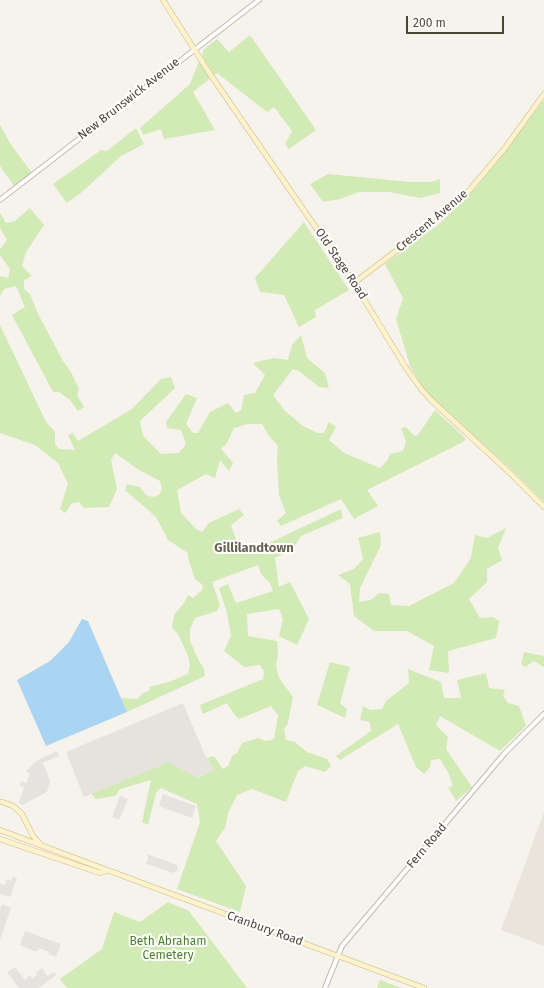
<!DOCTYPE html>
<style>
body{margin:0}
#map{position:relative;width:544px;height:988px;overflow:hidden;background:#f6f3ec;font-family:"Fira Sans",sans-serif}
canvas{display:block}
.scale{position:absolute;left:406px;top:16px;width:98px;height:18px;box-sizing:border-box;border:2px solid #4b4439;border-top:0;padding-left:5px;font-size:12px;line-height:14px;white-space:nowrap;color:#4b4439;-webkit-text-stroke:3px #fff;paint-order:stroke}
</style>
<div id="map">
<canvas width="544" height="988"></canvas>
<div class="scale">200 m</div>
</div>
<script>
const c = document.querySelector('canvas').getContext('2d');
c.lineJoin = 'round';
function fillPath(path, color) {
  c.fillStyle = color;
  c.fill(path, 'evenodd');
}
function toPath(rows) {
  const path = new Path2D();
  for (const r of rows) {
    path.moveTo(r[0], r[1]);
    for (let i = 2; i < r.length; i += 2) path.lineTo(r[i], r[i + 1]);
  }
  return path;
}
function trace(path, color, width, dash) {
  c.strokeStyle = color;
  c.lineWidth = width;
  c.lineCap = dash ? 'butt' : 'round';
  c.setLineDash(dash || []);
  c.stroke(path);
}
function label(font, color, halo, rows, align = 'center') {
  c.font = font + ' "Fira Sans",sans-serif';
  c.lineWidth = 4;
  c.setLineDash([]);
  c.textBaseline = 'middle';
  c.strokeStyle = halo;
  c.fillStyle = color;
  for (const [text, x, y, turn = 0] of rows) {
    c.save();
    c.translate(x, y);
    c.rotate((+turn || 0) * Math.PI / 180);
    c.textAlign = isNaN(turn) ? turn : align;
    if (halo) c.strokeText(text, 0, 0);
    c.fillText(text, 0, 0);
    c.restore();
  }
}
fillPath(toPath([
 [544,812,544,946,501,930]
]), '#eae5da');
fillPath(toPath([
 [183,703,204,753,214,770,196,778,169,762,84,797,66,752]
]), '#e6e2dd');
fillPath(toPath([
 [250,35,316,130,289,149,285,144,292,131,274,107,267,112,217,73,193,92,215,130,164,139,161,129,143,135,140,128,190,84,204,49,217,39,229,52],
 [544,100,544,502,512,470,433,399,423,388,410,366,396,319,403,298,385,264,438,225,476,188],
 [0,125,10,143,32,173,15,187,0,166],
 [136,128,144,144,121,156,82,192,67,203,53,184,101,150,107,151],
 [328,174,410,182,431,182,440,179,440,193,420,198,389,192,359,192,340,199,323,202,310,184],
 [30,208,44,225,26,252,22,266,32,276,24,280,24,289,30,294,38,314,63,361,72,374,79,389,77,395,84,407,78,411,70,400,59,392,53,392,12,315,25,307,16,286,4,289,0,296,0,276,8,278,10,269,0,255,0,249,7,240,0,228,0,213,6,223,15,221],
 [304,222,349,290,315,310,316,317,299,327,284,295,260,292,255,278],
 [0,325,46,422,55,432,55,444,59,449,75,450,68,435,73,433,78,441,132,409,161,379,171,377,175,388,140,421,143,436,161,454,179,453,186,444,181,430,167,428,166,422,186,394,197,398,186,424,193,433,198,433,210,412,228,403,236,413,241,410,244,395,255,393,265,375,253,363,274,358,288,360,292,345,301,335,307,358,325,373,329,388,319,387,299,371,293,369,273,395,285,411,303,426,318,433,324,433,329,422,336,427,329,440,344,453,380,468,387,461,390,454,403,451,406,442,401,428,406,427,413,435,417,436,435,410,466,439,463,442,367,490,378,506,354,519,341,499,281,526,277,521,286,513,279,495,277,459,278,446,269,436,262,424,248,424,234,428,227,443,221,449,233,463,229,471,220,460,215,478,206,474,177,490,181,513,196,529,202,532,209,523,239,509,244,515,231,525,239,548,269,543,341,509,343,518,301,536,292,550,275,558,279,587,290,582,309,619,297,645,279,636,283,619,279,609,247,614,248,636,277,641,278,653,276,667,279,678,293,697,288,723,284,729,286,740,295,742,307,752,327,759,331,766,325,772,305,766,298,771,286,802,252,789,237,795,228,813,225,828,216,841,246,886,240,912,177,889,200,822,197,804,161,788,156,793,148,825,142,822,151,780,120,789,115,796,96,799,91,794,169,762,197,778,214,770,207,758,214,756,223,769,228,766,232,756,237,753,242,743,258,738,266,741,274,739,278,715,271,706,239,719,234,714,227,703,203,714,200,705,263,679,264,672,260,665,244,667,224,651,231,636,227,613,219,588,228,584,236,603,273,591,270,583,261,574,258,565,212,582,220,605,217,611,195,618,190,629,190,641,199,661,204,669,205,676,127,712,121,698,138,699,142,694,150,690,149,687,169,682,188,674,190,666,188,656,178,634,172,628,174,615,184,603,188,595,193,598,202,590,203,585,195,579,188,558,188,553,168,540,156,517,125,490,127,484,140,487,146,495,152,497,159,495,162,489,160,481,139,470,115,453,111,460,117,489,109,507,84,508,79,502,72,503,65,513,60,509,68,484,58,463,35,445,0,433],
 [506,528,498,548,502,560,487,569,487,582,469,599,480,618,493,617,499,621,496,638,448,651,449,673,429,670,434,646,407,631,374,631,354,616,350,584,338,575,354,569,363,559,358,538,380,532,381,545,360,588,359,602,371,600,379,593,389,594,391,605,409,606,454,583,471,558,475,535,487,538],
 [524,652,544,656,544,667,534,661,525,667,521,664],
 [330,662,350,667,340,703,347,709,345,718,317,705],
 [408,669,441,682,444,698,461,698,457,680,486,673,489,688,505,690,503,696,508,703,519,706,526,726,500,751,440,716,436,725,448,737,446,749,472,787,456,801,448,787,453,786,449,774,440,759,431,760,430,767,424,774,416,767,398,724,340,760,336,756,371,731,370,722,360,720,363,706,371,710,382,709,386,701,409,683],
 [168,902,189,911,247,988,67,988,60,979,102,949,114,912,140,922],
 [380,980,401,988,377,988]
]), '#d2eab5');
fillPath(toPath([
 [57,751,59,756,43,763,50,781,47,792,22,805,19,803,24,787,20,786,21,781,26,783,30,774,26,771,36,761],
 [163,794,196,806,192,818,159,806],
 [120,796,128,799,119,820,112,817],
 [147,854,177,865,178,870,173,873,145,863,148,860],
 [13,876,17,878,10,897,0,894,0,883,5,885,7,879,12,881],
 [2,904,11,908,0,940,0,910],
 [25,931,61,944,56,957,48,954,49,952,39,948,38,951,34,951,20,945],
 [15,967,25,980,30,975,32,978,37,975,36,972,42,968,47,976,54,972,56,975,39,988,19,988,7,972]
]), '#e5e3e0');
fillPath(toPath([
 [82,619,88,621,127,712,46,746,17,680,50,661,69,642]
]), '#a9d4f2');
const tertiary = toPath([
 [0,200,259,0],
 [325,988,342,946,504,754,544,714]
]);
const secondary = toPath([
 [163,0,210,74,354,283,406,368,422,390,432,401,510,473,544,507],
 [354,283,434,222,468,192,505,148,544,94],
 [2,802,13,806,22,814,33,836,41,845],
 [0,830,424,988],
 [0,839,100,873,106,871]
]);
trace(tertiary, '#c2bbae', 6);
trace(secondary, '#d6c79b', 6);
trace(tertiary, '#fff', 4);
trace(secondary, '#fff3cd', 4.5);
label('12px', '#4b4439', '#fff', [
 ["New Brunswick Avenue",129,99,-38],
 ["Crescent Avenue",432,221,-40],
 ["Old Stage Road",341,264,56],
 ["Fern Road",427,846,-50],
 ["Cranbury Road",265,929,20]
]);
label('12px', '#4a7f2a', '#fff', [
 ["Beth Abraham",168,942],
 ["Cemetery",168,956]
]);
label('bold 13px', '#6e6250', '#fff', [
 ["Gillilandtown",254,548]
]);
</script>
